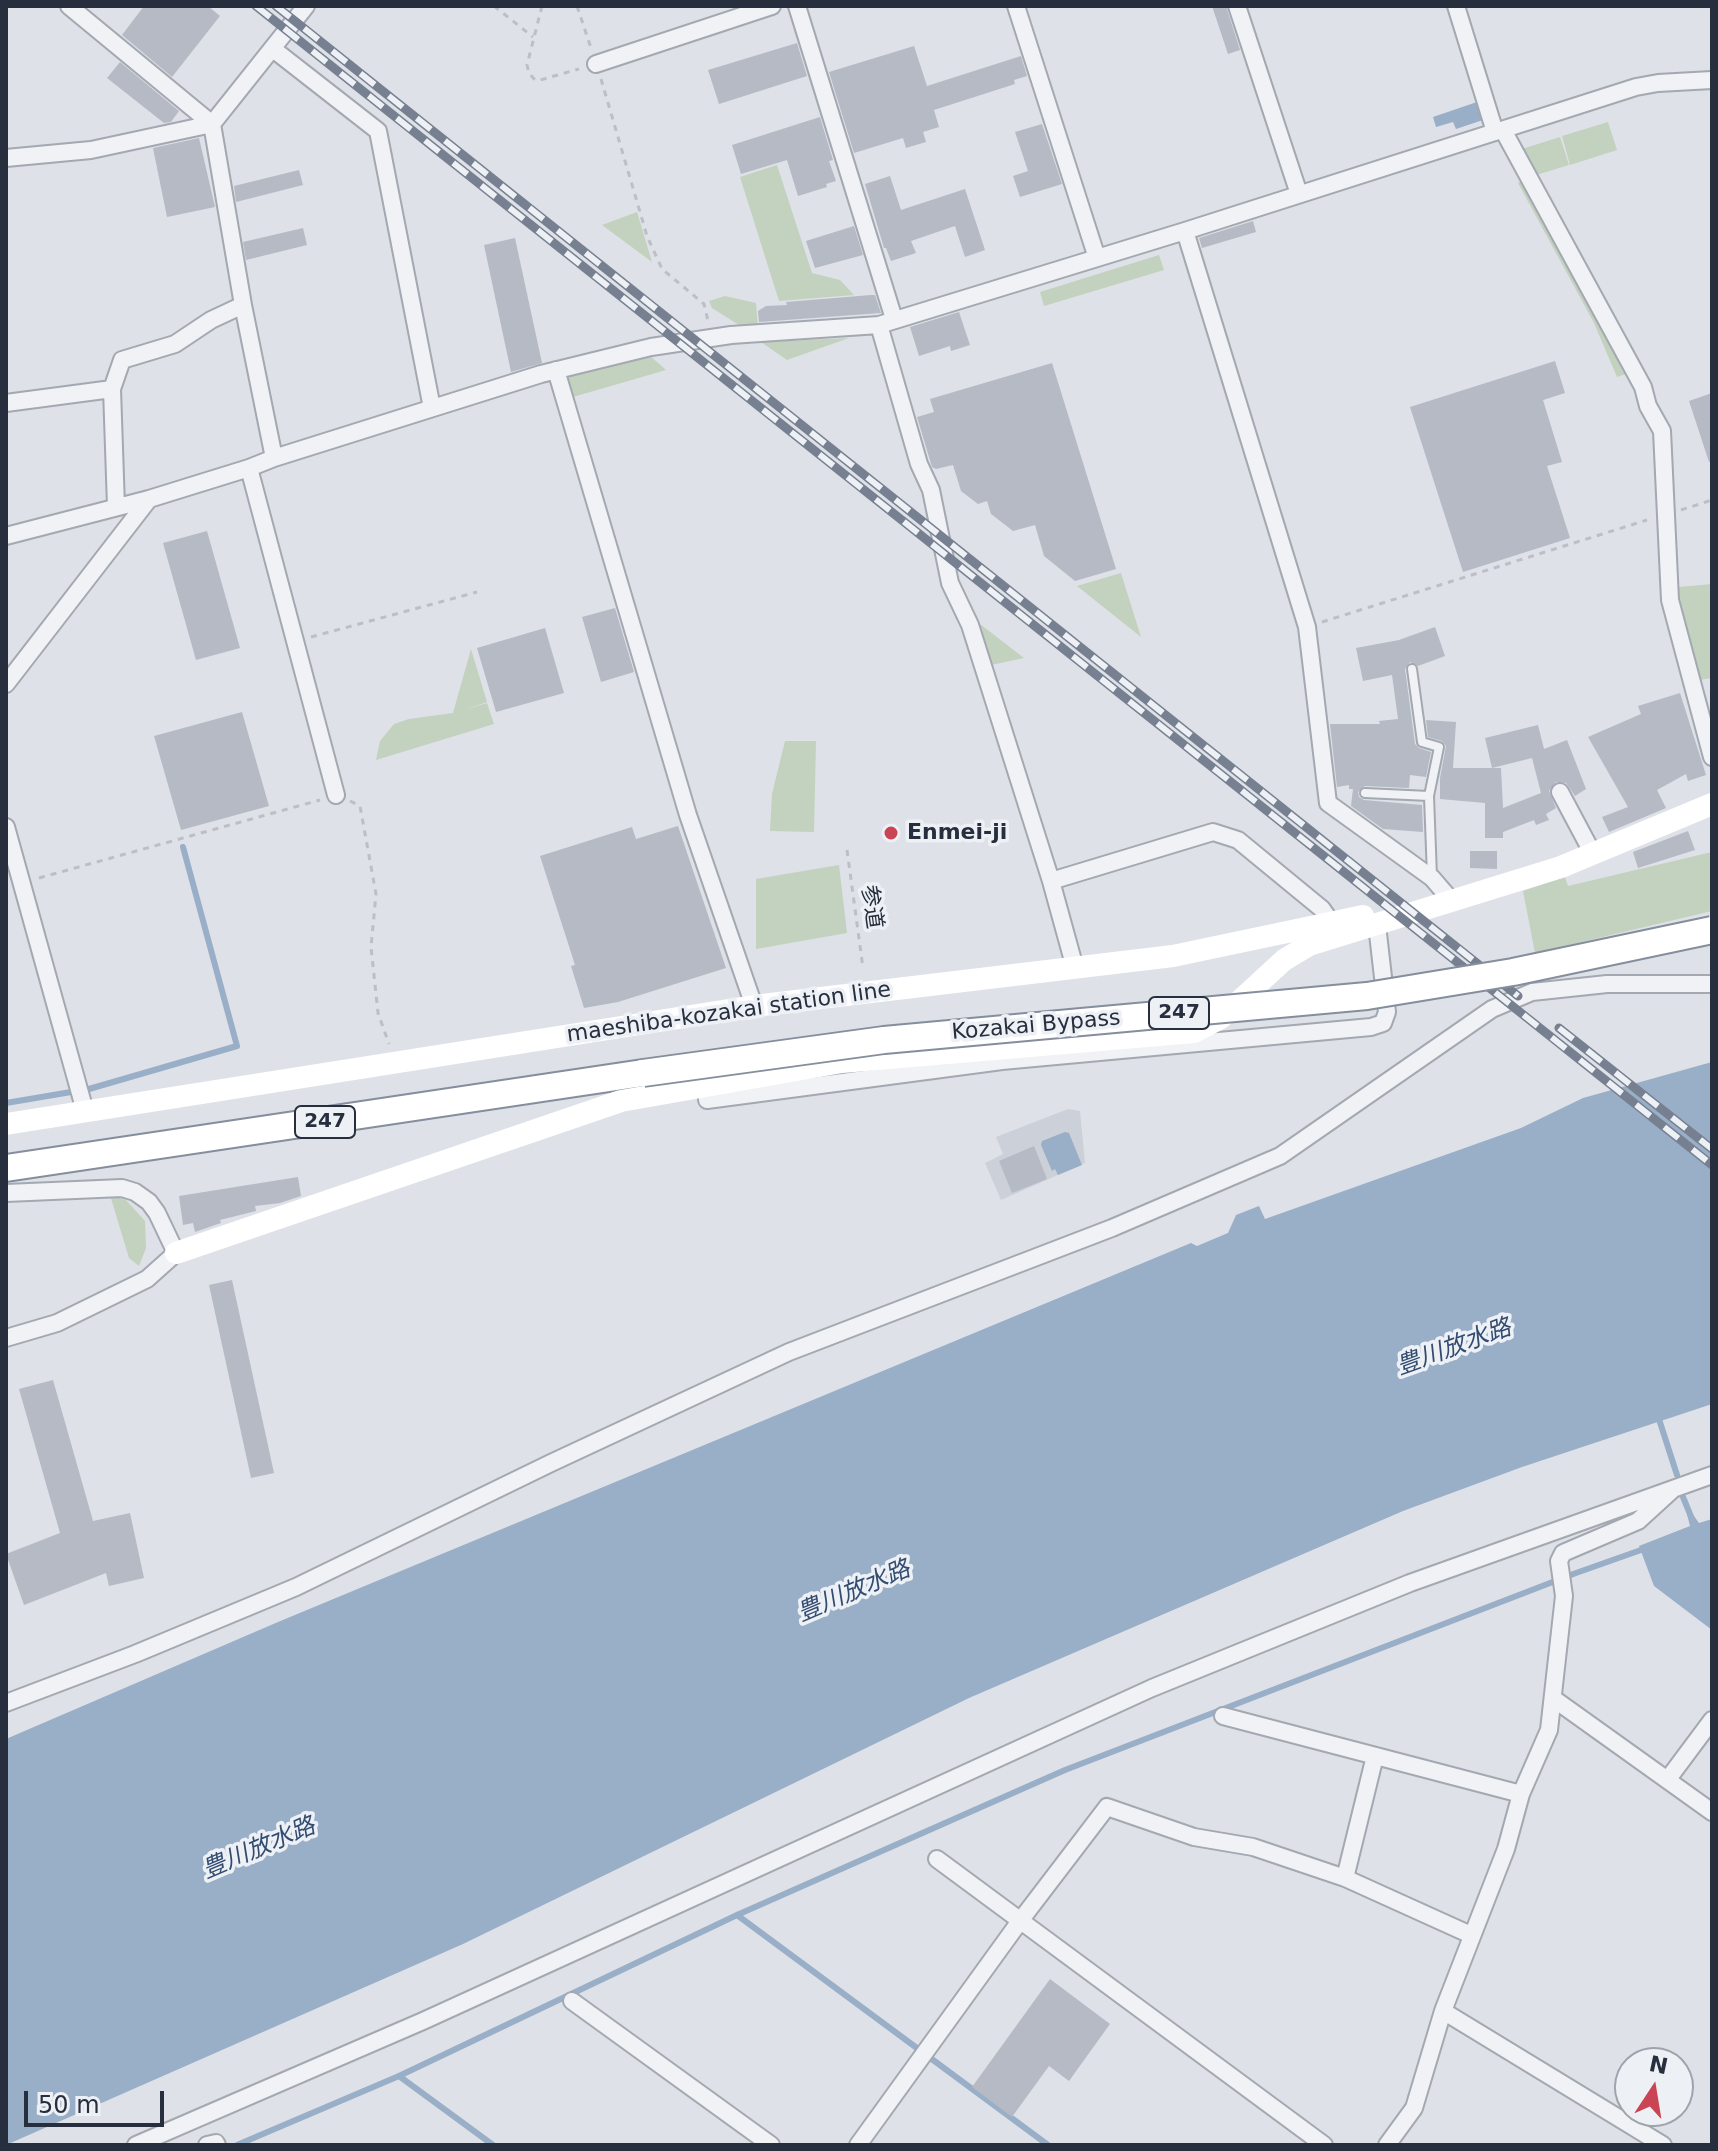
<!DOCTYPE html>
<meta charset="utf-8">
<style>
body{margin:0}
#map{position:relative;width:1718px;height:2151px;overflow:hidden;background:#dee1e7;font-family:"DejaVu Sans",sans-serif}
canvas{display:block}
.frame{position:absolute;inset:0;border:8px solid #272f3e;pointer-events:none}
.north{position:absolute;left:1614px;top:2047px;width:80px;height:80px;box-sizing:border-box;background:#edf0f5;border:2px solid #9ea3ac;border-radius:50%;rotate:12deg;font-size:22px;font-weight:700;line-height:32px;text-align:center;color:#272f3e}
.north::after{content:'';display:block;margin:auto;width:28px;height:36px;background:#cb4454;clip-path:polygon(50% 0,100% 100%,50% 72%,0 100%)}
.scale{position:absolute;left:24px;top:2091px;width:140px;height:36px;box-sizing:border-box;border:4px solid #272f3e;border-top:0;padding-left:10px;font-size:24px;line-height:28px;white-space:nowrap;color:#272f3e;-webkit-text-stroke:6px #edf0f5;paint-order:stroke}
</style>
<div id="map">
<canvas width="1718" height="2151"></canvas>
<div class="frame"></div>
<div class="north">N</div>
<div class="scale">50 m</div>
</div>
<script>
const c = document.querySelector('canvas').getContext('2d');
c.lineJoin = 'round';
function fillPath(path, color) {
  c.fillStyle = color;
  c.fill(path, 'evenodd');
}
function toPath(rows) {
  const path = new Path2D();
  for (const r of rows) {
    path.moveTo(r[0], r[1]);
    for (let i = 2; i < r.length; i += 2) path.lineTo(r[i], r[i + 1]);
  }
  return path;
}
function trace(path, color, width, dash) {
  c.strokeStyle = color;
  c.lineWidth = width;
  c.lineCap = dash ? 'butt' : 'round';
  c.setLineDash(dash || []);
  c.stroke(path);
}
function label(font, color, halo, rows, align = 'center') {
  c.font = font + ' "DejaVu Sans","Noto Sans JP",sans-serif';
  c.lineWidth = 7;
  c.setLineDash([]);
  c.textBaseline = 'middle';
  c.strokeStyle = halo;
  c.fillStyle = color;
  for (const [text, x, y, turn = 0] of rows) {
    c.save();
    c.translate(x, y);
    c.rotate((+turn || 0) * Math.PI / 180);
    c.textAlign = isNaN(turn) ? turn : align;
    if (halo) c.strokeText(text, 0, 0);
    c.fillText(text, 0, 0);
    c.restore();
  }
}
fillPath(toPath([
 [1068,1109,1080,1111,1085,1163,1001,1200,985,1163,1003,1154,996,1137]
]), '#ccd0d9');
fillPath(toPath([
 [1608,122,1617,150,1570,165,1562,136],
 [1560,137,1569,165,1536,175,1522,149],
 [777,165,812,273,840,280,854,295,779,301,740,177],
 [1522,181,1626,374,1617,377,1594,323,1518,183],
 [637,212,652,262,602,225],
 [1159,255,1164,270,1044,306,1040,292],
 [725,296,756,303,758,329,747,330,712,308,709,301],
 [849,338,787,360,761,342],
 [648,354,666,370,573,397,567,376],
 [1121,573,1141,637,1077,586],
 [1712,584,1712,678,1699,680,1678,604,1679,587],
 [980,624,1024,658,991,665],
 [471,649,487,702,464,710,487,703,494,724,376,760,380,741,394,724,409,719,453,713],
 [785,741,816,741,814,832,770,831,772,794],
 [1712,852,1712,911,1535,953,1523,891,1565,877,1568,886],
 [839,865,847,933,756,949,756,879],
 [110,1195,126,1200,145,1221,146,1248,139,1266,129,1258]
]), '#c3d1bf');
fillPath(toPath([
 [1477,102,1483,120,1456,129,1453,122,1436,127,1433,117],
 [1712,1062,1712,1404,1522,1467,1403,1511,969,1698,463,1944,6,2145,6,1739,278,1622,1191,1243,1197,1246,1228,1233,1236,1215,1259,1206,1265,1219,1521,1128,1583,1098],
 [1065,1132,1069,1133,1082,1165,1058,1175,1055,1169,1052,1171,1041,1145,1042,1141],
 [1691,1512,1699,1523,1712,1519,1712,1630,1654,1586,1639,1546,1690,1526,1687,1514]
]), '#99aec7');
trace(toPath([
 [89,1089,237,1046,183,847],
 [6,1103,77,1091],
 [1657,1413,1677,1475],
 [1683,1497,1692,1519],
 [737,1915,1048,2145],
 [399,2076,493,2145],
 [237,2145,399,2076,737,1915,1065,1770,1576,1573,1641,1550]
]), '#99aec7', 6);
fillPath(toPath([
 [144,6,208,6,220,16,172,77,122,35],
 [1212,6,1226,6,1240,50,1228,54],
 [797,43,807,76,719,104,708,70],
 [914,46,927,86,1021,56,1027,76,1014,80,1015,84,934,110,939,127,923,132,926,142,906,148,903,138,854,153,829,72],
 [120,62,179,111,171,122,164,123,107,78],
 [820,117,833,160,829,161,836,181,826,184,827,187,798,196,787,160,741,174,732,145],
 [1042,124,1062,184,1020,197,1013,176,1028,171,1015,132],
 [199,138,215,207,167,217,153,148],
 [299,170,303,185,236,202,234,186],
 [890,176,901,210,965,189,985,250,965,257,955,226,911,241,916,253,891,261,886,248,884,248,865,184],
 [1253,221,1256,232,1202,248,1199,238],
 [854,226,863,255,815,268,806,241],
 [303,228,307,245,246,260,243,242],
 [515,238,542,363,511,372,484,245],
 [871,295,875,295,881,313,759,322,758,311,766,306,787,305,786,302],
 [959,312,970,345,951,351,950,346,919,356,910,327],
 [1555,361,1565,393,1543,400,1562,462,1547,466,1570,538,1463,572,1410,407],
 [1052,363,1116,569,1075,581,1044,556,1035,525,1013,531,991,514,987,501,978,504,961,491,953,465,936,469,932,467,917,417,934,412,930,399],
 [1712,393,1712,461,1709,462,1689,401],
 [207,531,240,648,196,660,163,543],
 [615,608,634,672,601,682,582,617],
 [1435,627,1445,656,1418,666,1410,662,1405,669,1415,744,1419,748,1431,752,1426,777,1410,775,1409,788,1365,786,1358,792,1359,797,1364,800,1422,805,1423,832,1383,829,1351,806,1353,789,1349,789,1349,785,1337,787,1330,724,1380,724,1379,721,1398,719,1392,675,1363,681,1356,648,1399,640],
 [545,628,564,693,496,712,477,648],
 [1680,693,1706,775,1688,781,1686,774,1657,790,1666,808,1609,832,1602,817,1628,807,1588,737,1641,714,1638,706],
 [242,712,269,806,181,830,154,736],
 [1426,720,1456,722,1453,768,1501,768,1503,808,1541,793,1532,758,1492,768,1485,738,1538,725,1544,749,1567,740,1586,789,1575,796,1566,783,1556,782,1549,791,1556,808,1546,814,1549,820,1536,825,1534,820,1503,832,1503,838,1485,838,1485,803,1440,799,1440,778,1446,746,1442,741,1428,737],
 [678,826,726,968,618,1002,584,1008,571,966,575,965,540,856,632,827,636,839],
 [1688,831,1695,850,1638,868,1633,852],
 [1470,851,1497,851,1497,869,1470,868],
 [1034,1146,1047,1179,1012,1193,999,1161],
 [298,1177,301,1196,280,1203,255,1206,256,1211,220,1220,221,1223,195,1232,193,1223,183,1225,179,1196],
 [232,1280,274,1473,251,1478,209,1285],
 [53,1380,93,1521,130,1513,144,1578,109,1586,106,1573,24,1605,6,1554,60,1533,19,1389],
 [1050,1979,1110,2024,1069,2081,1049,2066,1012,2117,972,2087]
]), '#b5bac4');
const service = toPath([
 [1412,669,1422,742,1439,747,1429,796,1432,877],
 [1365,793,1429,796]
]);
const minor = toPath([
 [797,6,894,319],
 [1016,6,1097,258],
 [1237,6,1299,194],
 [1456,6,1495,132],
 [273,49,378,131,432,408],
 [596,64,772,6],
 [1503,130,1643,387,1648,406,1662,431,1670,600,1712,757],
 [6,158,91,150,212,124,69,6],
 [1185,231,1307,627,1328,803,1432,878,1451,900],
 [879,325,919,464,931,490,950,583,970,625,1051,881,1075,968],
 [556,370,688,815,754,1006],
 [6,403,112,389],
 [274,458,541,374,651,347,731,335,879,325,1185,231,1636,87,1658,83,1712,80],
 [249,468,336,795],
 [116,507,112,389,122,360,175,344,211,320,243,305],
 [6,536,149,499],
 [6,684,149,499,249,468,274,458,243,305,212,124,306,6],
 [1560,792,1593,854],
 [6,827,85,1111],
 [1051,881,1213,832,1238,840,1322,909,1331,922],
 [706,1084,707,1100,1002,1061,1371,1027,1383,1023,1387,1012,1377,925],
 [6,1193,122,1188,135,1192,149,1202,157,1213,176,1253,147,1279,57,1323,6,1338],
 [1554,1699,1712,1812],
 [6,1703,135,1654,296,1587,551,1463,789,1352,1112,1228,1280,1156,1492,1009,1532,992,1607,984,1712,984],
 [1223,1716,1521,1794],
 [1668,1779,1712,1720],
 [937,1859,1324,2145],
 [1345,1878,1375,1756],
 [572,2001,771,2145],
 [1443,2011,1663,2145],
 [136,2145,423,2021,1152,1688,1410,1583,1712,1475],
 [207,2145,216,2143,217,2145],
 [858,2145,1020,1921,1107,1807,1194,1837,1253,1847,1345,1878,1471,1935],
 [1387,2145,1414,2108,1443,2011,1506,1849,1521,1794,1549,1730,1564,1596,1559,1561,1563,1553,1638,1521,1672,1490]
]);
const trunk = toPath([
 [6,1168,643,1073]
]);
trace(service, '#a3a8b1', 12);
trace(minor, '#a3a8b1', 20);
trace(trunk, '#858e9d', 30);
trace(toPath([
 [494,6,533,37],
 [542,6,527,65,529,73,535,80,540,80,579,69],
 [577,6,591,48],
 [601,79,647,236,662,269,704,304,708,321],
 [1681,510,1712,500],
 [1322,622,1647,520],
 [311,637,477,592],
 [350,801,360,806,376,894,371,947,378,1013,389,1044],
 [847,850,863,968],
 [39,878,320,800]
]), '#bcbfc6', 3, [6, 6]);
trace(service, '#f0f2f6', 8);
trace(minor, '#f0f2f6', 16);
trace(toPath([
 [6,1124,754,1006,1173,956,1363,916],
 [176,1253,621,1101,842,1062,1194,1032,1221,1018,1284,960,1309,945,1561,867,1712,804]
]), '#fff', 22);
trace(trunk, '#fff', 26);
const rail = toPath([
 [256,6,1712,1165],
 [276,6,1518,996],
 [1559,1028,1712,1149]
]);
trace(rail, '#778090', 9);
trace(rail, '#edf0f5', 6, [18]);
const trunkBridge = toPath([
 [643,1073,884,1040,1367,996,1513,972,1712,930]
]);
trace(trunkBridge, '#858e9d', 30, []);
trace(trunkBridge, '#fff', 26);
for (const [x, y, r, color] of [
 [891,833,8,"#cb4454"]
]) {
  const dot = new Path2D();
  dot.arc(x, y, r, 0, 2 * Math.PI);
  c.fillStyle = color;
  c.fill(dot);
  trace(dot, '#edf0f5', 3);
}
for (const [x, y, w] of [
 [1179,1013,60],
 [325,1122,60]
]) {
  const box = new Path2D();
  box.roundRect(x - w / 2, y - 16, w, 32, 6);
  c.fillStyle = '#edf0f5';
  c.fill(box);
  trace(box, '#272f3e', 2);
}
label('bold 20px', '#272f3e', null, [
 ["247",1179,1013],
 ["247",325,1122]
]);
label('bold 22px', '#272f3e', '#edf0f5', [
 ["Enmei-ji",907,833]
], 'left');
label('22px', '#272f3e', '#edf0f5', [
 ["参道",871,907,82],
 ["maeshiba-kozakai station line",729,1013,-8],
 ["Kozakai Bypass",1036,1026,-5]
]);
label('italic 24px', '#324c70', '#edf0f5', [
 ["豊川放水路",1454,1348,-20],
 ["豊川放水路",854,1592,-23],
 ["豊川放水路",259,1849,-23]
]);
</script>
